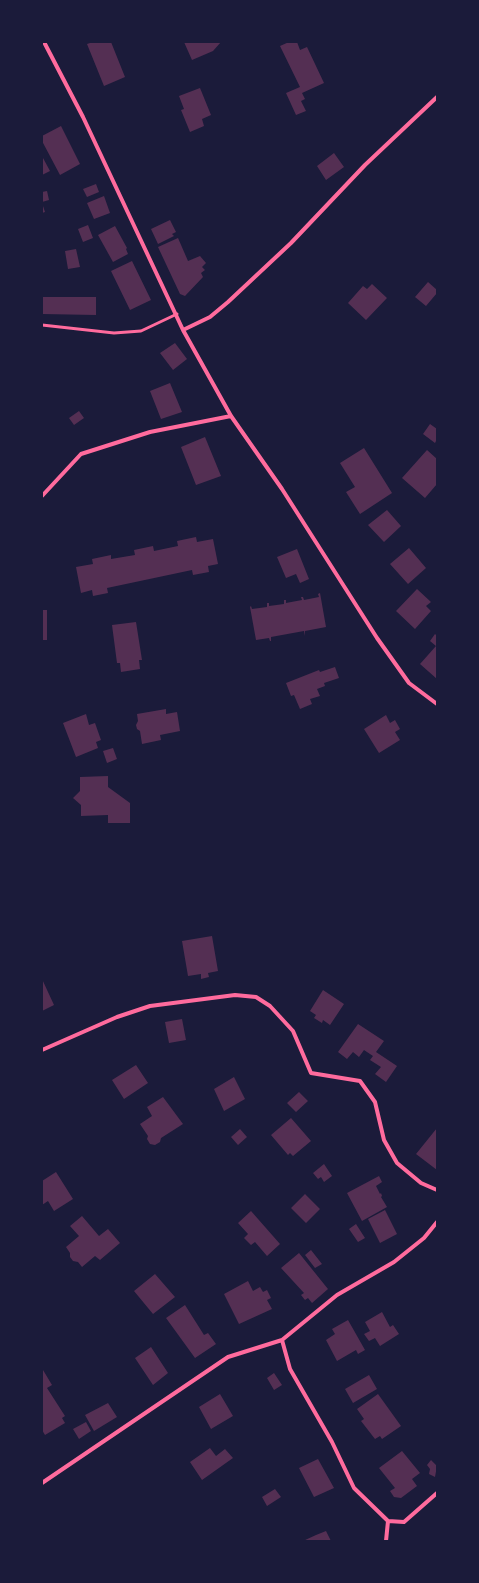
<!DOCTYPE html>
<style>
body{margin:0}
#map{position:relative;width:479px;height:1583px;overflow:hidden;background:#1b1b3a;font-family:"Noto Sans",sans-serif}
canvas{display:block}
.frame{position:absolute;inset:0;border:43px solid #1b1b3a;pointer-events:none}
</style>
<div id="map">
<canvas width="479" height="1583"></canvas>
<div class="frame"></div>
</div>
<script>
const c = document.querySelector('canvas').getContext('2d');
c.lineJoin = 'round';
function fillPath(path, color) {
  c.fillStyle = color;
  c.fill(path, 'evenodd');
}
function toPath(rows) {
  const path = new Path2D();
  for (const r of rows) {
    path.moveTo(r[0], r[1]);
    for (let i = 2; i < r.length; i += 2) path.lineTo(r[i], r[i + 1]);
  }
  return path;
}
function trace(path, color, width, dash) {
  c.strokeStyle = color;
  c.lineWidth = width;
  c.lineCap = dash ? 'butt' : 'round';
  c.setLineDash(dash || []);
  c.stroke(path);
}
fillPath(toPath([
 [93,42,111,42,125,77,104,86,87,44],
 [184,42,221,42,213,51,192,60],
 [289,42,297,42,300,50,307,47,324,83,302,93,305,99,301,101,306,111,296,115,286,93,300,87,280,46],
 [200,88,211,115,202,119,204,126,190,132,181,110,184,109,179,96],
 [61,126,80,164,60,175,42,141,42,136],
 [334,153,344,167,326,180,317,166],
 [42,158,43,158,50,171,42,175],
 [96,184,99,192,87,197,83,189],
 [47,191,49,200,42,202,42,192],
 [104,196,110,213,94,219,87,203],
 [42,203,45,212,42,213],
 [170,220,176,232,172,234,174,236,158,244,151,229],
 [88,225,93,238,83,242,78,229],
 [115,226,127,248,126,249,128,254,113,262,98,235],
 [178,238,188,261,200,256,206,263,202,267,205,270,201,273,203,277,185,296,180,294,158,247],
 [76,249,80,267,68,269,65,251],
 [132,261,151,300,130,310,111,271],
 [428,282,437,290,437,293,426,306,415,297],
 [372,284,387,298,366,320,348,303,363,286,367,289],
 [42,297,96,297,96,315,42,314],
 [175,343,187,359,173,370,160,353],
 [170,383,182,412,161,419,150,391],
 [79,411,84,418,74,425,69,418],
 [430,424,437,429,437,439,435,443,423,434],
 [205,437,221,476,196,485,181,447],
 [364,448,392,493,360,514,346,492,355,487,340,463],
 [427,450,437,459,437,484,425,498,402,478],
 [387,510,401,526,384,542,368,525],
 [196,537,197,542,213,539,218,564,208,566,209,572,193,575,192,570,107,588,108,593,93,596,92,590,81,593,76,567,93,564,92,559,111,555,111,559,135,555,134,550,153,546,154,551,178,546,177,541],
 [409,548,426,568,408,584,390,564],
 [297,549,309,579,300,583,296,574,286,578,277,557],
 [417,589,431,602,426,606,431,611,415,629,396,611],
 [320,593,326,627,305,631,305,636,304,631,271,637,271,641,270,641,269,638,256,640,250,607,251,606,252,609,267,607,267,603,269,603,269,606,284,604,284,600,286,600,286,603,302,600,301,597,303,597,304,600,319,597,318,594],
 [42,610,47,610,47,640,42,640],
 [136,622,142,660,139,660,140,669,121,672,120,663,117,663,112,625],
 [435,634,437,636,437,679,420,664,436,646,430,641],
 [335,667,339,678,324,683,325,686,317,689,320,696,310,699,312,704,300,709,294,695,291,696,286,683,319,670,320,672],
 [166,709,166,714,177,712,180,731,160,735,161,740,142,744,140,731,137,729,136,725,138,721,137,714],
 [86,714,89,725,95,723,101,740,96,742,98,748,76,757,63,723],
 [386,715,390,723,395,720,400,729,395,732,400,740,379,753,364,729],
 [113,748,117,759,107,763,103,751],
 [108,776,108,787,130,803,130,823,108,823,108,815,81,816,81,805,73,798,80,791,80,777],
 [212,936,218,971,208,973,209,977,201,979,201,974,188,976,182,941],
 [42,979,54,1005,42,1011],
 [323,990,344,1004,330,1025,323,1020,322,1023,314,1018,316,1015,310,1011],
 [182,1019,186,1040,169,1043,165,1022],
 [358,1024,384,1041,376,1052,397,1066,386,1082,375,1074,381,1067,370,1060,373,1056,364,1050,359,1057,353,1052,347,1059,338,1052],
 [136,1065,148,1083,124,1099,112,1080],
 [234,1077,245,1099,224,1111,214,1089],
 [299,1092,308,1101,296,1112,287,1103],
 [163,1097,183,1124,161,1138,160,1142,155,1145,150,1144,147,1139,148,1136,140,1124,152,1116,147,1107],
 [291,1118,311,1141,293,1156,290,1153,288,1155,271,1135],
 [437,1128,437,1170,416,1154],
 [240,1129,247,1137,238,1145,231,1137],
 [324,1164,332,1176,324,1182,321,1177,318,1179,313,1173],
 [56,1172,73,1199,54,1211,48,1201,42,1205,42,1181],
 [379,1176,382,1182,376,1186,380,1194,381,1193,382,1196,381,1197,387,1207,362,1221,347,1193],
 [305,1194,320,1209,306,1223,291,1208],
 [385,1210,397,1234,380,1243,368,1219],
 [251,1211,280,1244,267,1256,255,1242,251,1245,244,1238,248,1234,238,1223],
 [82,1216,99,1236,108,1229,120,1243,100,1260,95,1256,82,1267,78,1262,73,1261,70,1257,70,1253,66,1247,79,1236,70,1226],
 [356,1224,365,1238,358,1242,349,1229],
 [311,1250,322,1264,315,1268,305,1255],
 [299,1253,328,1289,312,1303,308,1298,305,1300,301,1295,304,1293,281,1268],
 [155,1274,175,1297,153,1314,134,1291],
 [248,1281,253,1291,260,1287,263,1292,267,1290,271,1298,267,1300,272,1309,239,1324,224,1294],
 [185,1305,204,1335,208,1333,216,1344,195,1358,166,1318],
 [382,1312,390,1327,393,1325,399,1334,380,1346,375,1338,369,1341,364,1334,370,1331,365,1322],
 [348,1320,365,1350,358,1354,356,1350,337,1361,326,1340,335,1334,332,1329],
 [151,1347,168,1373,153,1385,135,1358],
 [43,1370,52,1385,47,1388,65,1416,62,1418,65,1423,45,1435,42,1430],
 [274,1373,282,1385,274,1390,267,1378],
 [369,1375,377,1389,353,1403,345,1389],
 [220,1394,233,1416,211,1429,199,1407],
 [378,1394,401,1426,382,1439,380,1436,375,1439,361,1421,364,1419,357,1409],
 [108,1403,117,1417,94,1431,85,1415],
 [86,1422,91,1431,79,1439,73,1429],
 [210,1448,216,1456,225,1449,233,1458,202,1480,190,1462],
 [402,1451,420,1473,412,1479,417,1486,401,1498,394,1497,390,1491,395,1488,379,1468],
 [318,1459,334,1488,314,1497,299,1468],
 [431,1460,437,1466,435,1477,429,1474,430,1469,427,1465],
 [275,1489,281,1497,267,1506,262,1497],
 [326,1531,331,1541,303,1541,316,1535]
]), '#542f53');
trace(toPath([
 [42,325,114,333,141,331,177,314]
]), '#ff6b9d', 3);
trace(toPath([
 [44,42,83,117,183,330,231,416,282,489,377,638,409,683,437,704],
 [183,330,210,317,228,302,291,243,365,165,437,97],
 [42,496,81,454,150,432,231,416],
 [42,1050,117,1017,150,1006,235,995,256,997,270,1006,293,1031,311,1073,360,1081,375,1102,384,1140,397,1163,421,1183,437,1190],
 [282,1340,290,1369,332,1442,354,1488,388,1521,386,1541],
 [42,1483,228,1357,282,1340,337,1295,394,1262,424,1238,437,1222],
 [388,1521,404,1522,437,1493]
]), '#ff6b9d', 4);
</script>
